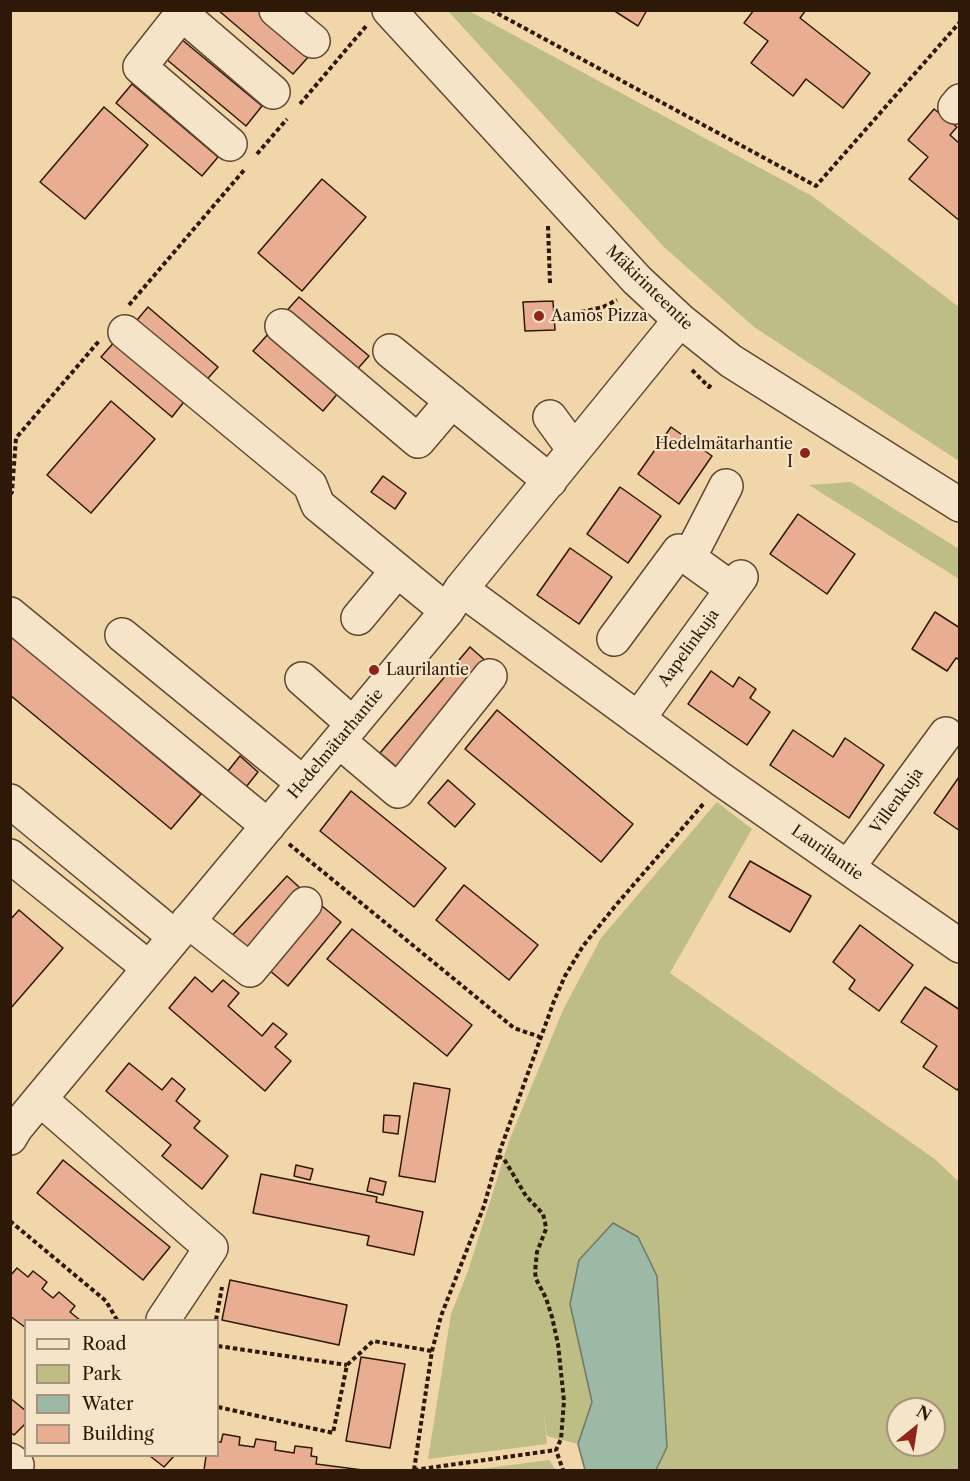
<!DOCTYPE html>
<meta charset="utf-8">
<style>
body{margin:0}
#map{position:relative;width:970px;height:1481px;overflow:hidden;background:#f1d6aa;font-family:"Libre Caslon Text",serif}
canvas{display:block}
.frame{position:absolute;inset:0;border:12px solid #2e1909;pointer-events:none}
.legend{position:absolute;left:24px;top:1319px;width:195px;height:138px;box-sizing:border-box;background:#f6e4c8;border:2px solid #a6937c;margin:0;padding:8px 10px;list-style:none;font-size:18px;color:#2e1909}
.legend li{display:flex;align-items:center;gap:12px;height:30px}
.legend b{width:30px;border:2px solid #a6937c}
.north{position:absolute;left:886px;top:1397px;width:60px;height:60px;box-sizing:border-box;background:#f6e4c8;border:2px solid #a6937c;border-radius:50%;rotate:30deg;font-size:16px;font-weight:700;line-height:24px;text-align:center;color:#2e1909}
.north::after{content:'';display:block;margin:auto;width:21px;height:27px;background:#8f2418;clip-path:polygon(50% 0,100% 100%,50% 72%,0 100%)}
</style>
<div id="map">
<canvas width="970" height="1481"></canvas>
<div class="frame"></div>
<ul class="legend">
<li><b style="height:8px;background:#f6e4c8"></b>Road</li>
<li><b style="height:16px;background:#bebd86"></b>Park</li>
<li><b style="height:16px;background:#9bb9a5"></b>Water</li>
<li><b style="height:16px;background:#e9ad92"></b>Building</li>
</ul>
<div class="north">N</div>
</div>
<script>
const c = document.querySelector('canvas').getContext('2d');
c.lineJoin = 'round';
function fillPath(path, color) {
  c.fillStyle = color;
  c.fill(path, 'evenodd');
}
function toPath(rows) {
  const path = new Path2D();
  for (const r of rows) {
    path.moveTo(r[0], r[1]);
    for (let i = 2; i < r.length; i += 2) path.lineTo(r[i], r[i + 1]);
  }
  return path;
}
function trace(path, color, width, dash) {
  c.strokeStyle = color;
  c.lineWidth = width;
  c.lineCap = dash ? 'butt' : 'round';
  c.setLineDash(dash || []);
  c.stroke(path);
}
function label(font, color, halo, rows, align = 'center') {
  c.font = font + ' "Libre Caslon Text",serif';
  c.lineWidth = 4.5;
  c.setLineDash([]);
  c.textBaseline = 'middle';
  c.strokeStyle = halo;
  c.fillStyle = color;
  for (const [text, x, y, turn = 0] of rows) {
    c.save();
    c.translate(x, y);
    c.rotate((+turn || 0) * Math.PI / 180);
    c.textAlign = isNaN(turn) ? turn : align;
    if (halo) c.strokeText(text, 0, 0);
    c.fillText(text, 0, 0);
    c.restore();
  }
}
fillPath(toPath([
 [448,11,469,11,812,196,959,307,959,461,754,327,664,247],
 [851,482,959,549,959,579,809,485],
 [717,802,752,829,670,973,936,1160,959,1182,959,1470,656,1470,667,1447,657,1276,579,1260,570,1304,592,1402,578,1444,547,1436,544,1415,547,1444,428,1459,451,1314,468,1271,509,1141,563,1010,601,938],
 [898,1409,934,1409,934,1445,898,1445],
 [549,1460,556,1470,473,1470]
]), '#bebd86');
const water = toPath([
 [613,1223,638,1237,657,1276,667,1447,656,1470,585,1470,578,1444,592,1402,570,1304,579,1260,613,1223]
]);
fillPath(water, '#9bb9a5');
trace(water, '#6f7967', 1.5);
const building = toPath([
 [218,10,257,10,310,55,293,74,218,10],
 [613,10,647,10,638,26,613,10],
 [754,10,806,10,800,18,870,73,843,108,806,79,793,96,751,63,768,41,744,23,754,10],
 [175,34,262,106,246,126,159,53,175,34],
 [132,84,218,157,202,176,116,103,132,84],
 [104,107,148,145,85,219,40,182,104,107],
 [934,109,957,127,950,135,960,144,960,221,909,179,928,157,908,140,934,109],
 [322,179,366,217,302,291,258,253,322,179],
 [299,297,369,356,353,374,283,315,299,297],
 [553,301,555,330,525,331,523,302,553,301],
 [148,307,218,367,202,385,132,326,148,307],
 [269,333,339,392,323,411,253,351,269,333],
 [117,339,187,398,172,417,101,357,117,339],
 [111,401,155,439,91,513,47,475,111,401],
 [671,427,712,456,679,504,638,474,671,427],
 [383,476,406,493,395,509,371,492,383,476],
 [620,487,661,516,628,563,587,534,620,487],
 [798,514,855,554,827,594,770,554,798,514],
 [570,548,612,577,579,624,537,595,570,548],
 [935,612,960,628,960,660,956,658,947,671,912,649,935,612],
 [10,635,201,794,171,829,10,695,10,635],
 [470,647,488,663,399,769,380,753,470,647],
 [711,671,733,687,739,677,756,689,750,698,770,712,747,745,688,704,711,671],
 [497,710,633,824,601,862,465,749,497,710],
 [793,730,833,757,845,738,884,765,849,818,770,765,793,730],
 [240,756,258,772,246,787,228,771,240,756],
 [959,777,960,777,960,831,934,813,959,777],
 [448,780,475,804,455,827,428,803,448,780],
 [351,791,446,868,414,907,320,831,351,791],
 [750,861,811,896,790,932,729,897,750,861],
 [287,876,310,897,252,961,228,940,287,876],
 [464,885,538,945,509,980,436,920,464,885],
 [322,906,341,922,288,986,269,970,322,906],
 [19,910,63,948,10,1009,10,920,19,910],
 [860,925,913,965,879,1011,849,989,855,980,833,962,860,925],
 [352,929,472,1025,447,1056,327,959,352,929],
 [195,977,212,992,223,980,239,993,228,1006,262,1036,273,1023,287,1034,275,1047,291,1061,265,1091,169,1008,195,977],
 [925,987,960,1010,960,1087,957,1090,923,1067,937,1046,901,1022,925,987],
 [129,1063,162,1090,172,1078,185,1089,176,1101,200,1121,194,1128,228,1156,202,1189,162,1156,171,1145,106,1091,129,1063],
 [414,1083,450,1089,435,1182,399,1176,414,1083],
 [384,1115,400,1116,398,1134,383,1132,384,1115],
 [63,1160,170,1247,143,1280,37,1193,63,1160],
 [296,1165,313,1169,310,1180,294,1176,296,1165],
 [261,1174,377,1197,376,1202,423,1212,414,1255,367,1245,369,1236,253,1213,261,1174],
 [370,1178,386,1182,383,1195,367,1191,370,1178],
 [17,1268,28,1277,33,1271,47,1282,42,1289,53,1298,59,1292,75,1306,70,1312,80,1320,26,1320,26,1328,10,1316,10,1276,17,1268],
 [230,1280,347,1305,339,1345,222,1320,230,1280],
 [361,1357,405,1364,390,1448,346,1441,361,1357],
 [10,1398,26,1411,26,1423,14,1435,10,1432,10,1398],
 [223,1434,240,1437,239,1445,254,1447,256,1439,276,1442,275,1450,294,1453,295,1446,312,1448,311,1456,317,1457,316,1464,363,1470,204,1470,206,1456,218,1456,218,1442,221,1442,223,1434],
 [150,1456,174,1456,164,1467,150,1456]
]);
fillPath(building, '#e9ad92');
trace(building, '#2e1909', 1.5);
const minor = toPath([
 [185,10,140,67,230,144],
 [276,10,313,41],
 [389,10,637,280,680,320,731,361,960,505],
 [182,14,273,92],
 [955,107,960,101],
 [282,326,418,441,452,401],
 [125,332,310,485,318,505,447,611],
 [390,351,550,481],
 [550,417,574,450],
 [689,558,726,486],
 [461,589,722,780,960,946],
 [10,614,268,826],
 [358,618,397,571],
 [122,635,303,783],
 [614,639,679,551,732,589],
 [302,679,353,724],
 [638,719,741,577],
 [339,741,398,791,490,676],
 [10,801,175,937],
 [10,856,149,968],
 [848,867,946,734],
 [188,921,250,970,305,904],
 [40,1099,211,1248,163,1320],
 [10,1138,16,1128,40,1099,447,611,461,589,680,320],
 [10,1460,17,1465]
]);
trace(minor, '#5f4831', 36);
trace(toPath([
 [491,10,816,186,960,22],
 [300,104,367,25],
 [257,154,287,119],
 [548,226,550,283],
 [129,305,245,169],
 [581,312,603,307,617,300],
 [692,370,709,387,712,383],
 [10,495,12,492,16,438,99,341],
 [289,844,514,1028,540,1037],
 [498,1156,504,1159,526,1196,543,1214,545,1222,546,1229,537,1252,535,1272,536,1279,546,1298,552,1317,558,1344,564,1401,561,1439,556,1450,563,1470],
 [10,1221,106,1301,117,1320],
 [216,1320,222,1287],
 [218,1346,347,1365],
 [218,1407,333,1433,347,1365,373,1341,432,1351],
 [414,1470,432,1351,441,1316,484,1206,498,1156,554,1001,565,976,583,946,616,905,705,802],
 [414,1470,556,1450]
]), '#2e1909', 4, [4.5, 3]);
trace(minor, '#f6e4c8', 33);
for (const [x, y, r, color] of [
 [539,316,6,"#8f2418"],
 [805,453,6,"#8f2418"],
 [374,670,6,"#8f2418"]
]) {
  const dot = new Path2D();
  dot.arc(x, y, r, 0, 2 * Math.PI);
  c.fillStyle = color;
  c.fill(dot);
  trace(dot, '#f6e4c8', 2);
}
label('16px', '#2e1909', '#f6e4c8', [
 ["Mäkirinteentie",649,288,44],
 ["Aapelinkuja",689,648,-54],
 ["Hedelmätarhantie",336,744,-50],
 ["Villenkuja",897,801,-54],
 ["Laurilantie",827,853,35]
]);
label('16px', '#2e1909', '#f6e4c8', [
 ["Aamos Pizza",551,316],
 ["Hedelmätarhantie",793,444,"right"],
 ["I",793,462,"right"],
 ["Laurilantie",386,670]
], 'left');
</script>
